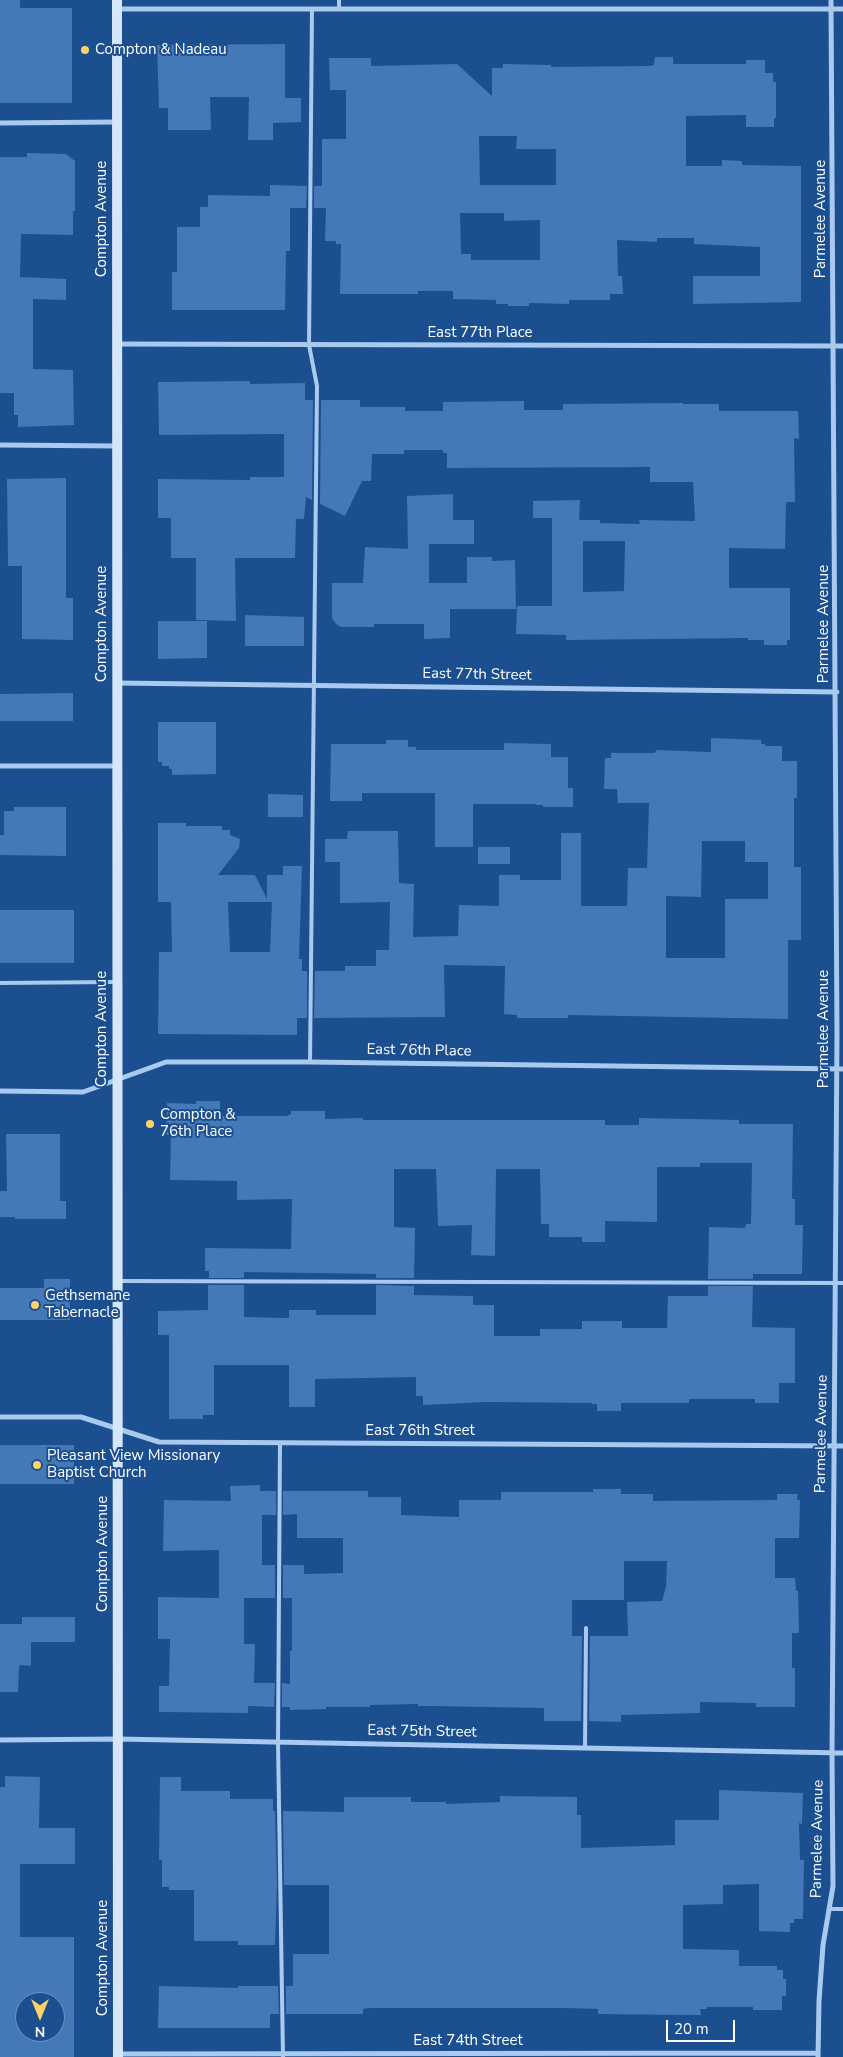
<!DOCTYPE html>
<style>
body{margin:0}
#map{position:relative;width:843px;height:2057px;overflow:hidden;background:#1b4f8f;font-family:"Nunito Sans",sans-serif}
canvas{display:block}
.north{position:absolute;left:15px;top:1992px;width:50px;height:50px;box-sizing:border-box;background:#1b4f8f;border:1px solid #7695bc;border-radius:50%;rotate:180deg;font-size:14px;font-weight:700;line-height:20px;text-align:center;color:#fff}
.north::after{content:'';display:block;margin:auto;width:18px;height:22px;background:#ffd166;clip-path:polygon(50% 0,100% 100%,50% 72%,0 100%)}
.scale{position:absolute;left:666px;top:2020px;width:69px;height:22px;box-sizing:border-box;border:2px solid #fff;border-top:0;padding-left:6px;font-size:15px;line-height:18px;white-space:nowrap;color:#fff;-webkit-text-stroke:4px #1b4f8f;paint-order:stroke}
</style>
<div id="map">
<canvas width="843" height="2057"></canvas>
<div class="north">N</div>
<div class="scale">20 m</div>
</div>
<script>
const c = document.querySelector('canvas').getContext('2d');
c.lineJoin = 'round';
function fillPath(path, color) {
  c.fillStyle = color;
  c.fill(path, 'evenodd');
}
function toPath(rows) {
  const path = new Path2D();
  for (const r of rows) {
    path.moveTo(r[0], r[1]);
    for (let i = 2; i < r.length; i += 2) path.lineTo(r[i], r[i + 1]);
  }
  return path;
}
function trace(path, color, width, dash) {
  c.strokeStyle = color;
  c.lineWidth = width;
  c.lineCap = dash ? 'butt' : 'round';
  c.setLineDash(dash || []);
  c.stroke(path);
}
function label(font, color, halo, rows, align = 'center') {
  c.font = font + ' "Nunito Sans",sans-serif';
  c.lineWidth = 4;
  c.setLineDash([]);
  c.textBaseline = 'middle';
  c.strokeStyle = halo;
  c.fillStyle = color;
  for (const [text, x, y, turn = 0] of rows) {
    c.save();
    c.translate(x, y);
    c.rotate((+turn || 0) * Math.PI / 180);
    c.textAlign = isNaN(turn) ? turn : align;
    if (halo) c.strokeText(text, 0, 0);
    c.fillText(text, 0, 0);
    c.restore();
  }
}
fillPath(toPath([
 [0,0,20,0,20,8,72,8,72,103,0,103],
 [285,44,285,98,301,98,301,122,273,123,273,140,248,140,249,97,210,97,211,130,168,130,168,108,159,108,157,45],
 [655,57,673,57,673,64,746,64,746,60,765,60,765,73,773,73,773,82,776,82,776,118,774,118,774,127,746,127,746,115,686,116,686,166,722,166,722,160,742,161,742,165,801,166,801,302,693,304,693,276,760,276,760,247,694,244,694,238,657,238,657,242,617,240,618,276,622,276,623,294,610,294,610,300,569,300,569,304,529,303,529,306,508,306,508,304,496,304,496,300,453,299,453,291,418,291,418,294,340,294,341,244,336,244,336,241,325,241,326,208,314,208,314,186,322,186,322,139,346,139,346,90,330,90,329,58,371,58,371,66,457,64,492,96,492,68,503,68,503,64,551,65,551,67,650,66,654,65],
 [479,136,517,136,516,149,556,149,556,185,480,185],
 [460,213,504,213,504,221,540,220,540,260,471,260,471,254,461,254],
 [27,153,66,154,75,161,75,211,73,211,73,235,21,234,20,277,66,279,66,300,33,299,33,369,73,370,74,425,18,427,18,415,14,415,14,393,0,393,0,157,27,157],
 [270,185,307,186,306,208,290,208,290,251,286,251,285,310,172,310,172,272,177,272,177,227,200,227,200,207,208,207,208,195,270,196],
 [250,381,250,384,305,383,305,400,313,400,312,500,306,497,304,519,296,519,295,558,235,558,236,621,196,620,196,558,171,558,171,518,158,518,158,479,250,480,250,477,284,477,284,434,159,435,158,382],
 [321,400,360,400,360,407,405,407,405,411,443,411,443,402,524,401,524,410,563,410,563,404,683,403,683,404,719,404,719,411,798,411,799,439,794,438,795,502,787,502,786,504,785,549,729,548,729,588,790,588,790,640,787,640,787,645,764,645,764,640,748,640,748,638,566,640,566,635,516,634,517,606,552,606,552,518,533,518,533,501,580,500,579,520,600,520,600,523,640,524,639,520,695,521,693,482,650,482,650,467,447,468,447,453,443,453,443,450,404,450,404,454,372,454,371,481,362,481,345,516,320,504],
 [583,541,625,541,624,591,583,592],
 [66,478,66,598,73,598,73,640,22,639,22,566,8,566,7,479],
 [453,494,453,520,474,520,474,544,429,544,429,583,467,583,467,557,492,557,492,561,515,560,516,609,450,609,450,638,424,639,424,624,374,624,374,627,341,627,336,624,332,618,332,583,363,583,365,547,408,549,407,496],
 [245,615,304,617,304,646,245,646],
 [158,621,207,621,207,658,158,659],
 [73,693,73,721,0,721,0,694],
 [158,722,216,722,216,774,172,775,172,769,169,769,169,766,162,766,162,762,158,762],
 [711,738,761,740,761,744,765,744,765,746,782,746,782,761,797,761,797,798,794,798,794,867,801,867,801,940,788,940,788,1019,568,1015,568,1018,517,1018,517,1015,504,1014,505,966,444,965,445,1017,314,1018,315,971,345,971,345,966,376,966,376,950,389,950,390,902,340,903,340,862,325,862,325,839,347,839,348,831,398,831,399,883,414,884,413,937,458,936,459,905,499,906,499,875,520,875,520,880,561,880,561,833,581,833,581,906,627,906,628,868,647,868,649,803,618,803,617,789,604,789,605,758,611,758,611,753,655,753,656,750,711,752],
 [702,841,745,841,745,862,768,862,768,899,725,899,725,958,666,958,666,896,701,897],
 [386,740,408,740,408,747,416,747,416,750,504,750,504,743,551,744,551,757,568,757,568,788,573,788,573,807,543,807,543,805,536,805,536,804,473,804,473,847,435,847,435,793,362,793,362,801,330,801,331,744,386,744],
 [268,794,303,795,303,817,268,817],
 [14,807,66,807,66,856,0,855,0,835,4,835,4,811,14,811],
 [158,823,186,823,186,826,222,826,222,830,230,830,230,835,240,839,239,848,218,875,255,875,267,899,267,875,283,875,283,866,302,866,299,959,302,959,302,971,307,971,307,1018,297,1018,297,1035,158,1034,159,952,172,952,171,902,158,902],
 [228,902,272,902,270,952,230,952],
 [478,847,510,847,510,864,478,864],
 [0,910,74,910,74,963,0,963],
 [196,1101,220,1101,220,1116,287,1116,291,1114,291,1111,325,1111,325,1119,363,1118,363,1120,605,1120,605,1125,639,1125,639,1118,739,1120,739,1124,793,1124,792,1199,795,1199,795,1225,803,1225,802,1274,753,1274,753,1279,708,1279,709,1227,745,1228,746,1224,751,1224,752,1163,700,1163,700,1167,657,1167,657,1222,605,1221,605,1242,582,1242,582,1237,549,1237,549,1224,541,1224,540,1169,496,1169,495,1256,471,1255,472,1225,438,1226,436,1169,394,1169,394,1227,415,1228,414,1278,376,1278,376,1274,244,1272,244,1278,209,1278,209,1271,205,1271,205,1248,291,1249,292,1199,237,1200,237,1181,170,1180,171,1135,166,1135,167,1103,196,1104],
 [6,1134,60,1134,60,1201,66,1201,66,1219,15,1219,15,1217,0,1217,0,1191,7,1191],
 [44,1279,70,1279,70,1320,0,1320,0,1288,44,1288],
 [208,1285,244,1285,244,1317,289,1318,289,1310,316,1310,316,1315,376,1315,376,1285,414,1286,414,1295,473,1296,473,1305,494,1305,494,1336,540,1336,540,1329,582,1329,582,1321,622,1321,622,1328,667,1328,668,1296,708,1296,708,1286,753,1286,752,1327,795,1328,795,1383,779,1383,779,1403,755,1403,755,1399,689,1399,689,1403,621,1403,621,1411,597,1411,597,1404,592,1404,592,1403,487,1402,423,1405,423,1396,416,1396,416,1377,315,1379,315,1407,289,1407,289,1365,214,1365,214,1415,203,1415,203,1419,169,1419,169,1335,158,1335,158,1311,208,1310],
 [0,1445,74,1445,74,1484,0,1484],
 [260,1485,260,1491,276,1491,276,1515,262,1515,262,1565,275,1565,275,1598,244,1598,244,1644,255,1644,254,1683,275,1683,274,1707,248,1706,248,1713,159,1712,159,1686,169,1686,170,1639,158,1639,158,1597,219,1598,219,1550,163,1551,164,1500,231,1501,230,1486],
 [593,1489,621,1489,621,1494,653,1494,653,1501,777,1500,777,1494,798,1494,797,1500,800,1500,799,1538,775,1538,775,1578,795,1578,796,1591,798,1591,799,1633,792,1633,792,1668,795,1668,795,1707,756,1707,756,1703,700,1702,700,1713,621,1715,621,1722,589,1721,590,1636,628,1636,627,1602,662,1601,666,1587,667,1561,624,1561,624,1600,572,1600,572,1636,582,1636,581,1721,544,1721,544,1708,427,1706,418,1706,418,1704,370,1705,370,1707,326,1707,326,1709,290,1710,290,1707,282,1707,282,1683,290,1684,290,1651,292,1651,292,1598,283,1598,283,1565,304,1565,304,1574,343,1573,343,1538,297,1538,297,1514,283,1515,283,1491,368,1491,368,1497,401,1497,401,1515,459,1517,459,1500,501,1500,501,1492,593,1492],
 [22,1617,75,1617,75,1642,31,1642,31,1666,20,1665,19,1668,18,1692,0,1692,0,1624,22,1624],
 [5,1776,40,1777,39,1828,75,1828,75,1864,20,1864,20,1937,74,1937,74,2057,0,2057,0,1787,5,1787],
 [25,2002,55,2002,55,2032,25,2032],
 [160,1777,181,1777,181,1791,230,1791,230,1799,273,1799,273,1811,275,1811,277,1885,275,1945,238,1945,238,1941,194,1941,194,1890,169,1890,169,1887,162,1887,162,1860,159,1860],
 [719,1790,803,1793,802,1824,799,1823,800,1860,804,1860,803,1919,794,1919,794,1923,790,1923,790,1932,759,1931,759,1884,723,1885,723,1904,683,1905,683,1949,739,1950,739,1966,777,1966,777,1970,783,1970,783,1979,786,1979,786,1996,782,1996,782,2010,753,2010,753,2007,707,2007,707,2009,700,2009,701,2015,686,2015,598,2014,598,2009,566,2008,369,2008,363,2009,363,2014,286,2014,286,1986,293,1986,293,1954,329,1954,329,1885,284,1885,283,1811,344,1812,344,1797,411,1797,411,1802,446,1802,446,1804,500,1802,500,1796,577,1797,577,1815,581,1815,581,1848,675,1845,675,1820,719,1820],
 [159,1986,238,1988,238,1986,278,1986,279,2014,270,2014,270,2028,158,2028]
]), '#4478b7');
trace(toPath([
 [339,9,339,0],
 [0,983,115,982],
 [310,1062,317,386,309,345,312,9],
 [118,1281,843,1283],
 [280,1443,278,1742,283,2057],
 [585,1748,586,1628],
 [829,1909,843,1909]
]), '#a9c9ee', 4);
trace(toPath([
 [117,9,843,9],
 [0,123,117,122],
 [117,344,843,346],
 [0,445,117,446],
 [117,683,837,692],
 [0,766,117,766],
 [0,1091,83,1092,166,1062,310,1062,843,1069],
 [0,1417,81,1417,159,1442,843,1446],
 [0,1740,118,1739,843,1753],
 [118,2054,818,2053],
 [818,2057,819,2001,823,1945,833,1886,832,1753,837,1034,831,0]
]), '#a9c9ee', 5);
trace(toPath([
 [117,0,118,2057]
]), '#d6e6fa', 10);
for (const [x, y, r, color] of [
 [85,50,5,"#ffd166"],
 [150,1124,5,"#ffd166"],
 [35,1305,5,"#ffd166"],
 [37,1465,5,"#ffd166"]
]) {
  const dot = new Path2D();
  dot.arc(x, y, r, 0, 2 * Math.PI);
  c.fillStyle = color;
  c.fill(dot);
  trace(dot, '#1b4f8f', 2);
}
label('15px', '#fff', '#1b4f8f', [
 ["Compton & Nadeau",95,50],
 ["Compton &",160,1115],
 ["76th Place",160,1132],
 ["Gethsemane",45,1296],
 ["Tabernacle",45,1313],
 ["Pleasant View Missionary",47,1456],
 ["Baptist Church",47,1473]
], 'left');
label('15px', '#fff', '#1b4f8f', [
 ["Compton Avenue",102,219,-90],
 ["Parmelee Avenue",821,219,-90],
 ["East 77th Place",480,333],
 ["Compton Avenue",102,624,-90],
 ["Parmelee Avenue",824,624,-90],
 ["East 77th Street",477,675,1],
 ["Compton Avenue",102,1029,-90],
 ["Parmelee Avenue",824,1029,-90],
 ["East 76th Place",419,1051,1],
 ["East 76th Street",420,1431],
 ["Parmelee Avenue",822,1434,-89],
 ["Compton Avenue",103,1554,-90],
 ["East 75th Street",422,1732,1],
 ["Parmelee Avenue",818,1839,-89],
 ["Compton Avenue",103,1958,-90],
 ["East 74th Street",468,2041]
]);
</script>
